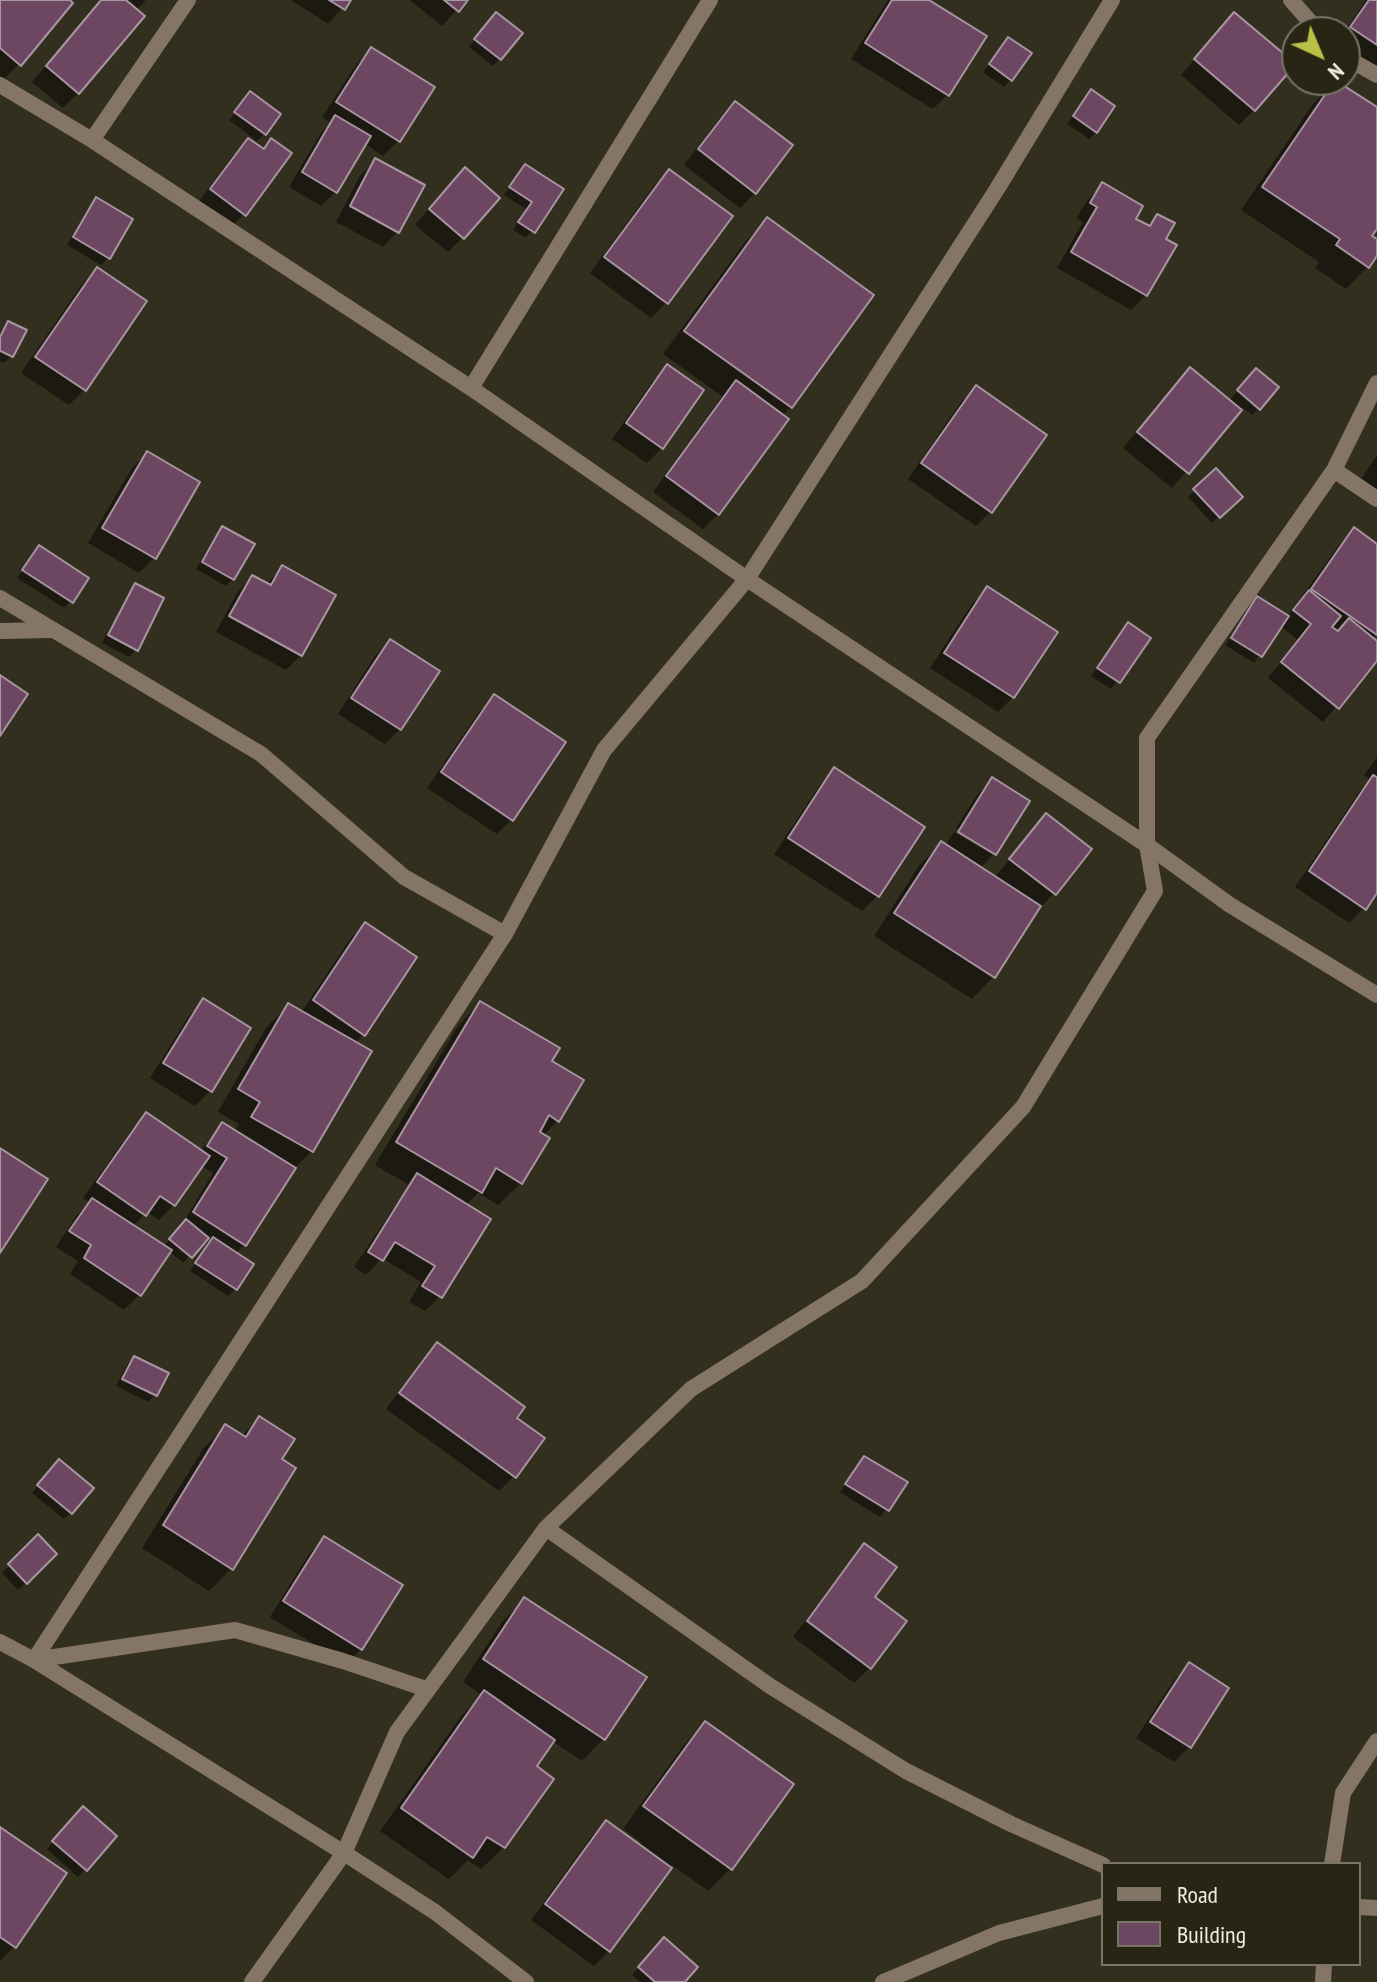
<!DOCTYPE html>
<style>
body{margin:0}
#map{position:relative;width:1377px;height:1982px;overflow:hidden;background:#332f1f;font-family:"PT Sans Narrow",sans-serif}
canvas{display:block}
.legend{position:absolute;left:1101px;top:1862px;width:260px;height:104px;box-sizing:border-box;background:#292515;border:2px solid #787567;margin:0;padding:10px 14px;list-style:none;font-size:24px;color:#efece2}
.legend li{display:flex;align-items:center;gap:16px;height:40px}
.legend b{width:40px;border:2px solid #787567}
.north{position:absolute;left:1281px;top:16px;width:80px;height:80px;box-sizing:border-box;background:#292515;border:2px solid #787567;border-radius:50%;rotate:136deg;font-size:22px;font-weight:700;line-height:32px;text-align:center;color:#efece2}
.north::after{content:'';display:block;margin:auto;width:28px;height:36px;background:#bac045;clip-path:polygon(50% 0,100% 100%,50% 72%,0 100%)}
</style>
<div id="map">
<canvas width="1377" height="1982"></canvas>
<ul class="legend">
<li><b style="height:10px;background:#847566"></b>Road</li>
<li><b style="height:22px;background:#6d4762"></b>Building</li>
</ul>
<div class="north">N</div>
</div>
<script>
const c = document.querySelector('canvas').getContext('2d');
c.lineJoin = 'round';
function fillPath(path, color) {
  c.fillStyle = color;
  c.fill(path, 'evenodd');
}
function toPath(rows) {
  const path = new Path2D();
  for (const r of rows) {
    path.moveTo(r[0], r[1]);
    for (let i = 2; i < r.length; i += 2) path.lineTo(r[i], r[i + 1]);
  }
  return path;
}
function trace(path, color, width, dash) {
  c.strokeStyle = color;
  c.lineWidth = width;
  c.lineCap = dash ? 'butt' : 'round';
  c.setLineDash(dash || []);
  c.stroke(path);
}
fillPath(toPath([
 [0,0,67,0,19,64,4,79,0,76],
 [102,0,146,0,135,11,78,93,63,108,32,82],
 [291,0,349,0,328,24],
 [410,0,466,0,442,26],
 [888,0,925,0,948,94,933,109,851,59],
 [1366,0,1377,0,1377,70,1345,49,1344,32],
 [489,22,500,59,493,66,469,47],
 [1219,30,1254,110,1239,125,1181,75],
 [1008,39,1011,80,1004,87,983,72],
 [371,50,398,141,383,156,364,143,336,191,321,206,289,187,321,133,331,123,322,117,356,65],
 [1335,82,1377,110,1377,225,1370,236,1377,241,1377,252,1368,266,1346,289,1315,268,1319,262,1241,210,1313,104],
 [1091,92,1096,132,1089,139,1067,124],
 [250,93,264,134,257,141,229,120],
 [735,103,755,193,740,208,684,165,720,118],
 [248,141,262,150,272,141,244,214,229,229,196,205,233,156],
 [375,161,398,231,383,247,336,222,360,176],
 [525,167,561,190,526,238,513,230,526,209,504,195],
 [669,171,730,217,666,303,651,318,590,273,654,186],
 [1103,184,1133,220,1147,227,1158,216,1163,240,1146,295,1131,310,1057,268,1083,222,1076,218,1088,200],
 [450,185,463,237,448,252,415,225],
 [96,199,108,258,101,265,67,245,89,207],
 [767,220,791,407,782,416,718,514,703,529,653,492,722,396,663,354,745,242],
 [97,269,145,302,84,390,69,405,21,373,82,284],
 [9,323,12,356,4,363,0,361,0,333],
 [667,367,662,448,647,463,612,439,652,382],
 [1190,369,1229,401,1249,378,1259,408,1252,415,1242,407,1172,488,1123,448],
 [976,387,991,511,976,526,908,479,961,402],
 [147,453,154,558,139,573,88,543,132,468],
 [1377,455,1377,494,1359,482],
 [1216,471,1240,497,1212,523,1188,497],
 [223,528,233,579,226,586,196,569,216,536],
 [1354,530,1377,546,1377,634,1372,639,1377,644,1377,658,1323,722,1268,678,1298,640,1280,626,1254,663,1225,645,1257,599,1287,617,1339,545],
 [39,548,71,601,64,608,17,578],
 [282,567,301,655,286,670,216,632,237,593,252,577,266,585],
 [136,586,136,650,129,657,102,643,129,593],
 [987,589,1013,697,998,712,930,668,972,604],
 [1128,625,1148,639,1111,689,1091,676],
 [390,641,400,729,385,744,338,714,375,656],
 [494,697,512,819,497,834,427,788,479,712],
 [1377,757,1377,890,1364,908,1349,923,1295,887,1359,792,1371,780,1364,775],
 [835,770,922,827,877,896,862,911,774,854,820,785],
 [992,780,1027,801,993,854,993,851,956,828,977,795],
 [1046,816,1054,893,1039,909,994,976,972,999,874,936,919,866,941,844,945,846,954,832,993,855,979,869,994,878],
 [365,924,363,1034,355,1043,312,1151,291,1171,245,1244,235,1254,251,1265,235,1289,228,1296,190,1271,207,1245,202,1242,183,1263,169,1251,139,1295,124,1310,70,1274,78,1261,56,1247,77,1215,90,1202,83,1198,132,1129,147,1114,200,1151,222,1125,234,1132,239,1124,218,1112,266,1028,288,1005,301,1013,350,939],
 [201,1166,213,1173,180,1228,163,1247,132,1227,147,1212,159,1220,174,1205],
 [204,1001,210,1091,195,1106,150,1078,189,1016],
 [480,1003,550,1062,558,1120,543,1136,547,1138,521,1183,498,1205,478,1193,466,1205,440,1296,425,1311,409,1302,421,1282,382,1258,366,1275,354,1267,409,1185,375,1165,458,1026],
 [437,1345,514,1418,514,1476,499,1491,386,1409,422,1360],
 [134,1358,155,1395,148,1402,116,1386,127,1365],
 [259,1418,279,1460,231,1569,209,1591,142,1548,203,1449,225,1427,241,1437],
 [864,1458,905,1483,880,1517,840,1492],
 [52,1469,71,1512,64,1519,32,1493],
 [38,1537,55,1554,18,1590,2,1573],
 [324,1539,361,1649,346,1664,270,1617,309,1554],
 [865,1546,873,1598,870,1668,854,1683,793,1637,850,1561],
 [525,1599,604,1738,582,1761,552,1741,534,1767,504,1847,481,1869,468,1860,449,1879,380,1831,462,1715,482,1695,463,1682,502,1622],
 [1189,1665,1189,1747,1174,1762,1136,1738,1174,1680],
 [705,1723,791,1785,730,1869,708,1891,672,1865,609,1951,594,1966,531,1920,591,1837,606,1822,638,1846,641,1842,623,1829,683,1746],
 [76,1816,114,1836,78,1877,47,1849],
 [0,1829,65,1873,14,1947,0,1961],
 [658,1947,683,1982,640,1982,632,1975]
]), '#0007');
const building = toPath([
 [0,0,70,0,73,3,21,66,0,48,0,0],
 [101,0,126,0,145,16,79,94,46,66,101,0],
 [329,0,351,0,345,10,329,0],
 [444,0,468,0,459,12,444,0],
 [892,0,929,0,987,36,949,96,865,43,892,0],
 [1369,0,1377,0,1377,45,1350,27,1369,0],
 [496,12,523,33,501,60,474,39,496,12],
 [1234,12,1296,64,1255,111,1194,59,1234,12],
 [1008,37,1032,53,1012,81,989,64,1008,37],
 [371,47,435,87,400,142,336,102,371,47],
 [1335,80,1377,107,1377,229,1372,236,1377,239,1377,256,1369,268,1336,245,1340,239,1262,187,1335,80],
 [1091,89,1115,106,1097,133,1073,116,1091,89],
 [250,91,281,114,266,135,234,112,250,91],
 [735,101,793,145,756,194,698,149,735,101],
 [335,115,371,136,337,193,302,172,335,115],
 [248,138,264,149,271,138,292,153,246,216,210,189,248,138],
 [375,158,425,185,399,233,350,206,375,158],
 [525,164,564,189,535,233,518,222,532,202,509,187,525,164],
 [465,167,500,198,464,239,429,209,465,167],
 [669,169,733,216,668,304,604,257,669,169],
 [1102,182,1143,206,1136,219,1150,226,1157,214,1175,223,1166,239,1177,245,1147,296,1071,252,1097,207,1090,203,1102,182],
 [96,197,133,219,110,259,73,237,96,197],
 [767,217,874,295,792,408,684,331,767,217],
 [97,267,147,301,86,391,35,357,97,267],
 [8,321,27,330,13,357,0,351,0,337,8,321],
 [667,364,704,390,663,449,626,423,667,364],
 [1190,367,1242,410,1189,474,1137,432,1190,367],
 [1256,368,1279,387,1260,410,1237,390,1256,368],
 [736,380,789,419,719,515,666,476,736,380],
 [976,385,1047,435,992,513,921,463,976,385],
 [147,451,200,482,156,559,102,528,147,451],
 [1216,468,1243,497,1220,518,1193,489,1216,468],
 [222,526,255,544,234,580,202,562,222,526],
 [1354,527,1377,544,1377,635,1311,589,1354,527],
 [39,545,89,578,73,603,22,570,39,545],
 [282,565,336,595,302,656,229,616,252,575,271,585,282,565],
 [135,583,164,598,138,651,108,635,135,583],
 [987,586,1058,632,1014,698,944,653,987,586],
 [1309,590,1341,616,1332,627,1338,631,1349,618,1377,641,1377,661,1339,709,1281,662,1311,624,1293,610,1309,590],
 [1257,596,1289,616,1262,657,1231,638,1257,596],
 [1128,622,1151,638,1120,683,1097,668,1128,622],
 [390,639,440,671,401,730,351,698,390,639],
 [0,675,28,694,0,736,0,675],
 [494,694,566,742,513,821,441,772,494,694],
 [834,767,925,827,879,897,788,838,834,767],
 [1373,775,1377,777,1377,893,1366,910,1309,871,1373,775],
 [992,777,1030,801,996,855,958,832,992,777],
 [1046,813,1092,849,1056,895,1009,859,1046,813],
 [941,841,1041,906,995,978,894,913,941,841],
 [365,922,417,957,365,1036,313,1000,365,922],
 [203,998,251,1028,212,1092,163,1063,203,998],
 [480,1001,560,1048,552,1061,584,1080,559,1122,549,1115,540,1132,550,1138,522,1184,496,1168,482,1193,396,1142,480,1001],
 [288,1003,372,1051,313,1152,251,1117,260,1102,238,1089,288,1003],
 [146,1112,210,1156,175,1206,160,1196,146,1216,97,1182,146,1112],
 [222,1122,296,1168,246,1246,193,1212,227,1158,207,1146,222,1122],
 [0,1148,48,1179,0,1253,0,1148],
 [417,1173,491,1219,442,1298,422,1286,435,1266,395,1242,383,1261,368,1252,417,1173],
 [92,1198,172,1250,141,1296,84,1258,91,1245,69,1231,92,1198],
 [186,1219,209,1238,192,1258,169,1239,186,1219],
 [213,1237,254,1264,237,1290,195,1263,213,1237],
 [437,1342,525,1407,517,1418,545,1438,516,1478,399,1393,437,1342],
 [134,1356,169,1373,157,1396,122,1379,134,1356],
 [259,1416,295,1439,282,1459,296,1468,233,1570,163,1525,225,1424,246,1437,259,1416],
 [864,1456,908,1482,889,1511,845,1484,864,1456],
 [59,1459,94,1488,72,1514,37,1485,59,1459],
 [38,1534,57,1554,27,1584,8,1564,38,1534],
 [324,1536,403,1585,362,1650,283,1601,324,1536],
 [864,1543,897,1567,875,1597,907,1621,871,1669,807,1621,864,1543],
 [524,1597,647,1677,605,1740,483,1659,524,1597],
 [1189,1662,1229,1688,1191,1748,1150,1722,1189,1662],
 [484,1690,555,1740,537,1766,554,1779,505,1848,487,1837,473,1858,401,1808,484,1690],
 [705,1721,794,1784,732,1870,643,1806,705,1721],
 [83,1806,117,1836,87,1871,52,1841,83,1806],
 [606,1820,672,1868,610,1952,545,1904,606,1820],
 [0,1827,67,1873,16,1948,0,1937,0,1827],
 [664,1937,698,1967,685,1982,655,1982,638,1967,664,1937]
]);
fillPath(building, '#6d4762');
trace(building, '#a895a2', 2);
trace(toPath([
 [1291,0,1319,32],
 [1345,57,1377,75],
 [0,85,92,140,471,388,747,579,1147,845,1230,905,1377,995],
 [92,140,188,0],
 [471,388,710,0],
 [1334,470,1377,499],
 [0,598,261,754,404,877,505,934],
 [0,631,51,630],
 [546,1528,770,1686,906,1771,1011,1824,1103,1865],
 [0,1642,34,1660,344,1853,435,1912,526,1982],
 [34,1660,505,934,604,750,747,579,997,189,1112,0],
 [34,1660,235,1630,343,1661,426,1689],
 [1332,1864,1343,1793,1377,1741],
 [1359,1907,1377,1908],
 [252,1982,344,1853,397,1732,546,1528,691,1389,862,1281,1023,1107,1155,891,1147,845,1147,738,1334,470,1377,383],
 [883,1982,999,1933,1103,1906],
 [1323,1982,1324,1964]
]), '#847566', 16);
</script>
